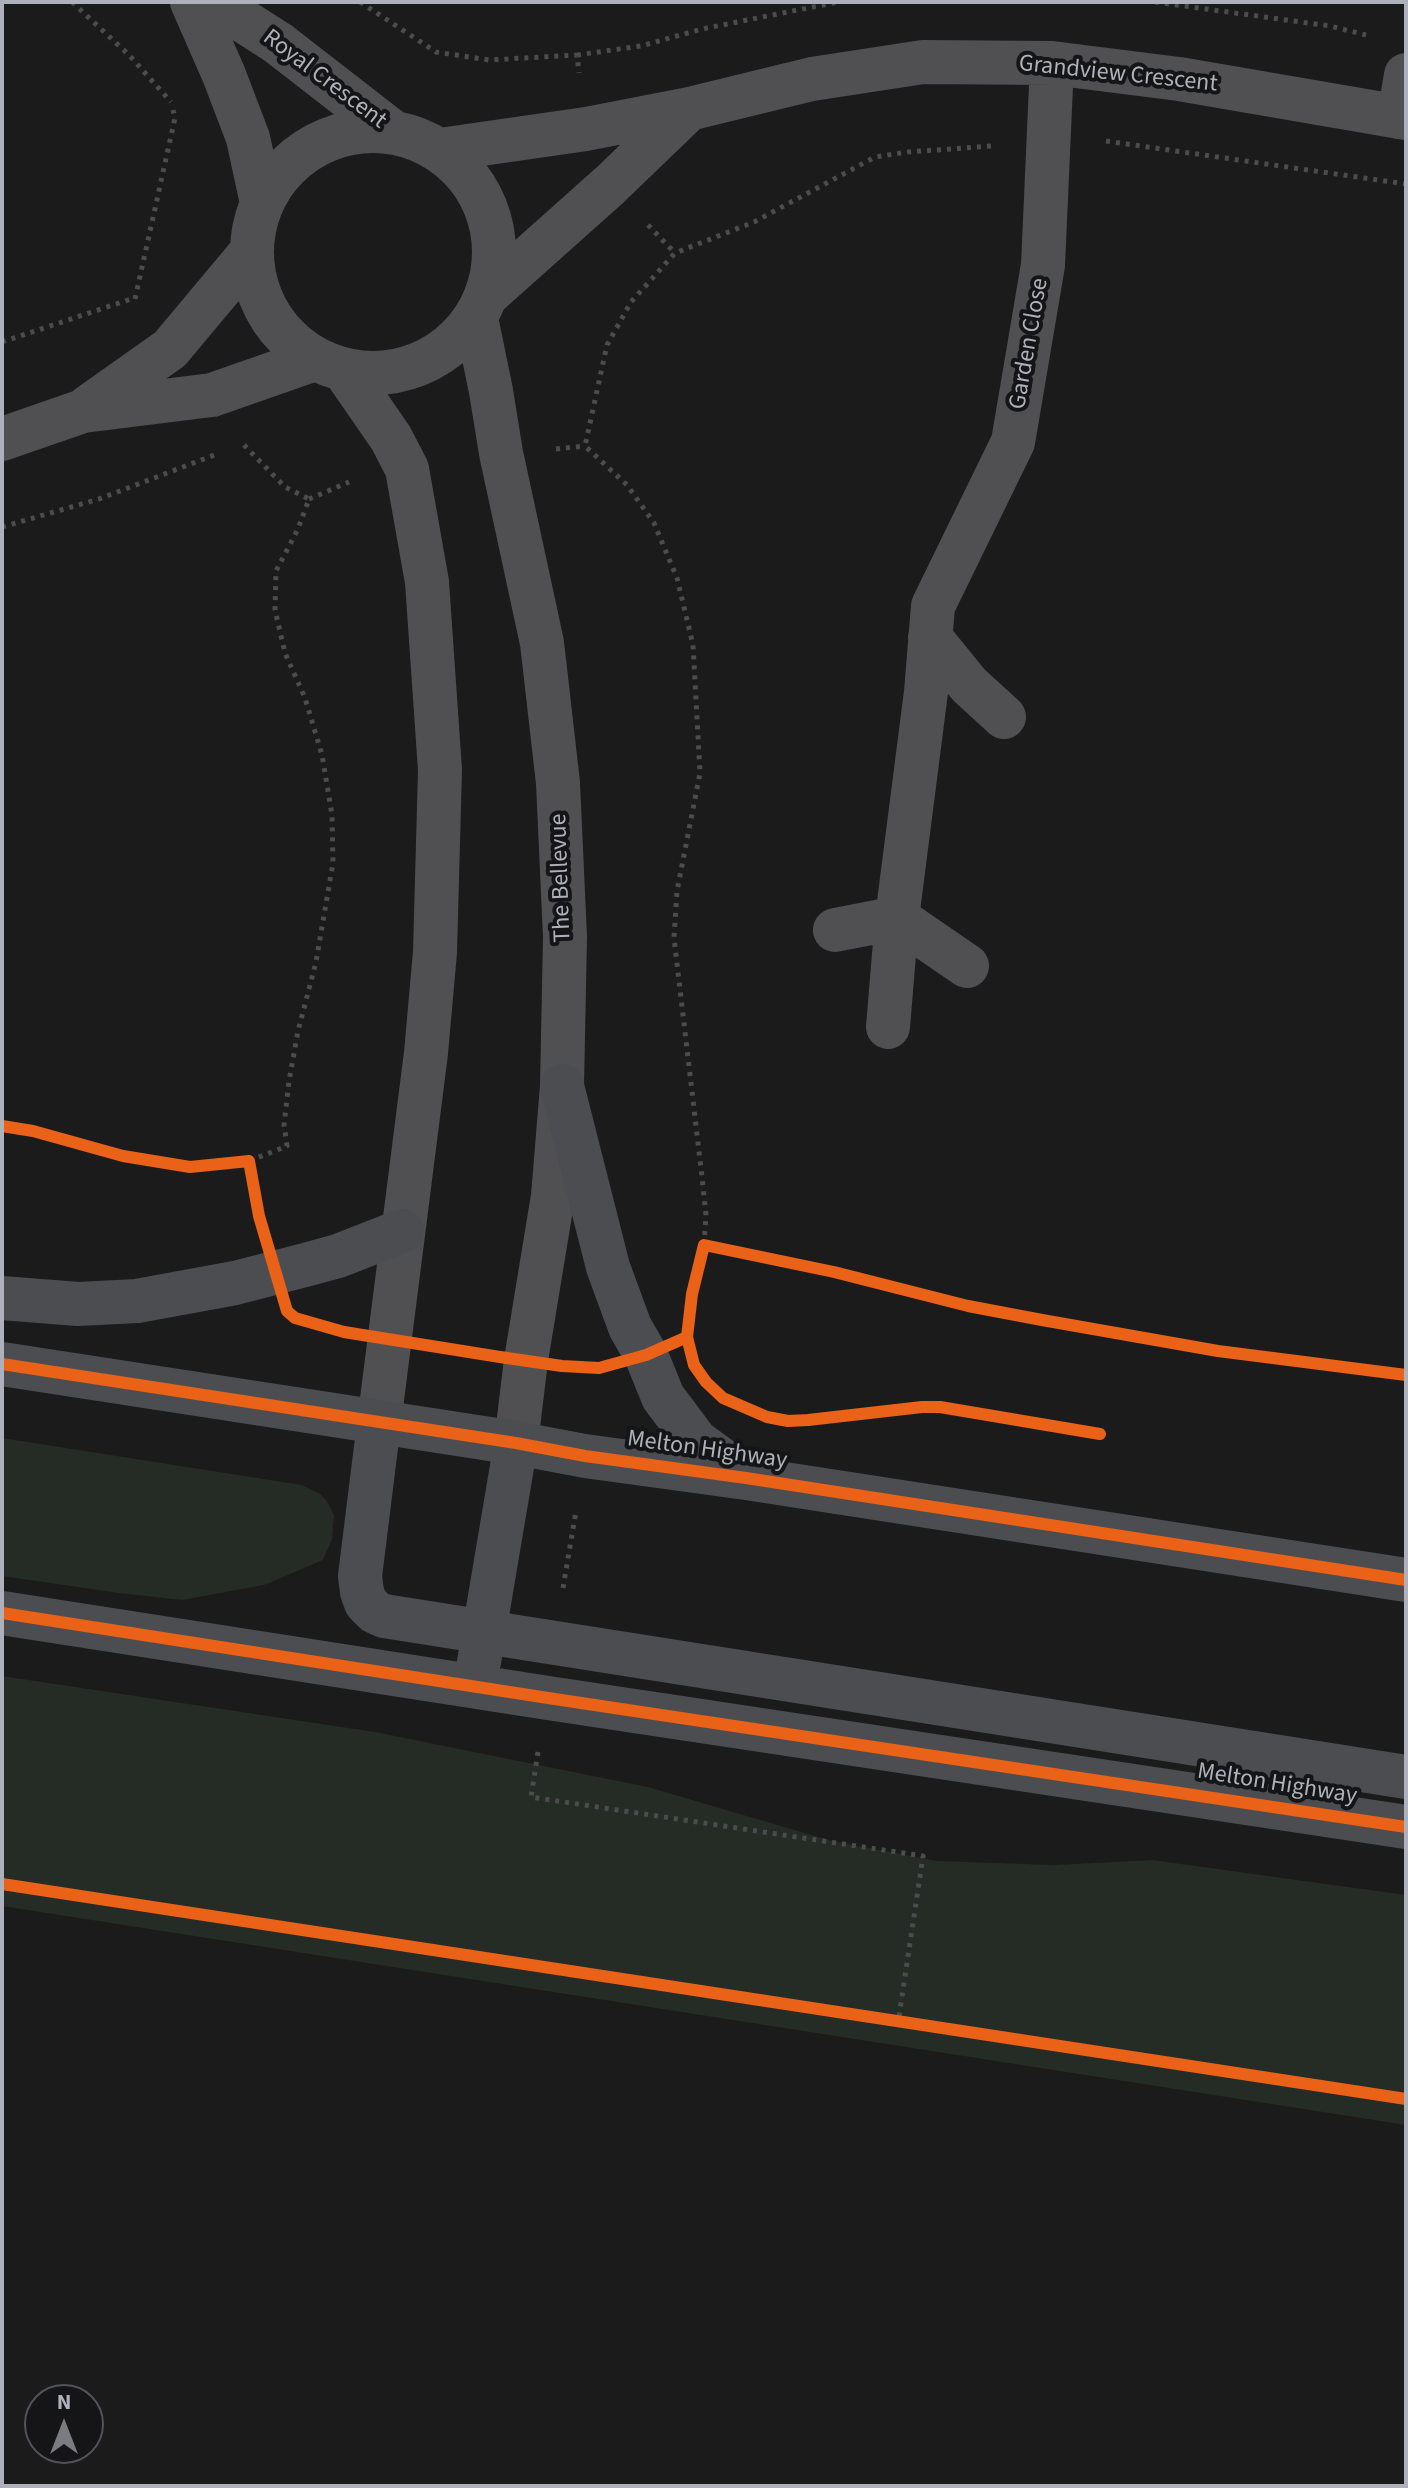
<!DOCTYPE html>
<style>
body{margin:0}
#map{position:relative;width:1408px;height:2488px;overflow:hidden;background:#1b1b1b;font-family:"Source Sans 3",sans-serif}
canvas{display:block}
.frame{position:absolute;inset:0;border:4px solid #aeb1ba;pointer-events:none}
.north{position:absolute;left:24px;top:2384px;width:80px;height:80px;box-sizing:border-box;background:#151517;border:2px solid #525358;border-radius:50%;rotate:0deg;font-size:22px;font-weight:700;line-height:32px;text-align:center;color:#aeb1ba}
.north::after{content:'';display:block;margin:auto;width:28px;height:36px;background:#7b7c82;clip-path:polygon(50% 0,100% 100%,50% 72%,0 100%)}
</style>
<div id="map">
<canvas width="1408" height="2488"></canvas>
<div class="frame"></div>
<div class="north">N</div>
</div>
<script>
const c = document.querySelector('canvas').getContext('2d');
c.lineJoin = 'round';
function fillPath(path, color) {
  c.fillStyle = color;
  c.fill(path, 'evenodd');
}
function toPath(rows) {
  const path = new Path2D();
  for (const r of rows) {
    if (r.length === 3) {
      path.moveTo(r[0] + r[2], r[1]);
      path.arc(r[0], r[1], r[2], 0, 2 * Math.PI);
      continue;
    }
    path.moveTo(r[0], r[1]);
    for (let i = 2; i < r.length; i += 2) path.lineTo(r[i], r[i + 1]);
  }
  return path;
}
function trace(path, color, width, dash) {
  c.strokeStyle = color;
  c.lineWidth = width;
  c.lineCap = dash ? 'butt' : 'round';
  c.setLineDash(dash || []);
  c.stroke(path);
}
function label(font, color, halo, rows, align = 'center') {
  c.font = font + ' "Source Sans 3",sans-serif';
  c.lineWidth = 8;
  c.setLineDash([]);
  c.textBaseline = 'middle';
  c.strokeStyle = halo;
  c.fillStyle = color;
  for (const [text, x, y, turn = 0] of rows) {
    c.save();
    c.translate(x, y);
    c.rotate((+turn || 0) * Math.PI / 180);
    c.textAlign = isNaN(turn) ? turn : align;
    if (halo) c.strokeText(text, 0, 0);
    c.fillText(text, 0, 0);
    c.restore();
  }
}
fillPath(toPath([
 [2,1438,302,1485,320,1494,327,1501,334,1515,332,1539,323,1560,264,1585,182,1600,119,1593,2,1576],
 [2,1676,375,1732,648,1787,832,1841,937,1861,1055,1865,1152,1860,1406,1895,1406,2125,2,1906]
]), '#252b25');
trace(toPath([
 [72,2,129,55,171,102],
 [360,2,436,52,489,60,577,55,579,73],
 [1155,2,1330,26,1366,35],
 [577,55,641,46,702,29,838,2],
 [1106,141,1406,184],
 [648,225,675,253],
 [135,299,175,118,173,110],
 [2,342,134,298],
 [244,445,285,487,309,499,298,529,276,571,275,610,285,653,305,698,322,755,332,815,333,863,316,962,298,1031,289,1081,284,1125,287,1146,249,1161],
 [556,449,585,446],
 [309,499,349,482],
 [2,527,99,499,217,454],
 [704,1245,706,1215,702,1177,674,938,677,891,700,773,693,645,677,578,654,523,627,485,585,446,607,345,631,302,675,253,754,222,875,157,908,152,992,146],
 [563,1588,576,1511],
 [538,1752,531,1797,923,1856,898,2023]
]), '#4b4c4e', 5, [4, 6]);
trace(toPath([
 [192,2,224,75,248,138,262,203],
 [214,2,278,43,394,133],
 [1399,117,1406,75],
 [373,252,121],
 [440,150,586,129,689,109,812,79,923,62,1052,63,1179,79,1406,118],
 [489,293,610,185,689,109],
 [476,318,491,391,501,453,542,643,558,783,565,937,562,1086,553,1196,526,1360,516,1443],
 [344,370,391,438,407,469,427,582,440,770,435,952,426,1053,379,1423],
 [88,407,170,349,252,251],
 [2,439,83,411,212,395,315,359],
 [930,637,969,685,1004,717],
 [835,930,897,918,967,966],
 [888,1027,897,918,926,692,933,606,1013,442,1043,265,1052,63]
]), '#505053', 44);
trace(toPath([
 [562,1086,608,1267,630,1327,646,1355,663,1397,696,1441,744,1476],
 [2,1298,78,1304,137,1301,235,1283,305,1265,338,1256,402,1231],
 [2,1364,516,1443,585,1456,746,1478,1406,1580],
 [379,1423,360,1576,362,1592,366,1603,375,1612,384,1616,1406,1777],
 [2,1613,548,1698,1406,1827],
 [479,1662,516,1443]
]), '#4c4d50', 44);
trace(toPath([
 [2,1126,33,1131,123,1156,190,1167,249,1161,259,1216,287,1311,295,1318,344,1332,500,1357,562,1366,599,1368,646,1355,687,1337,692,1294,704,1245,834,1272,968,1306,1042,1320,1218,1351,1406,1375],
 [687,1337,694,1365,706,1382,723,1398,767,1417,788,1421,808,1420,922,1407,940,1407,1100,1434],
 [2,1364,516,1443,585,1456,746,1478,1406,1580],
 [2,1613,548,1698,1406,1827],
 [2,1884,1406,2099]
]), '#ea6118', 12);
label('24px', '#aeb1ba', '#151517', [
 ["Grandview Crescent",1118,75,6],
 ["Royal Crescent",324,80,37],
 ["Garden Close",1030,344,-80],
 ["The Bellevue",562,878,-92],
 ["Melton Highway",707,1451,8],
 ["Melton Highway",1277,1785,9]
]);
</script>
